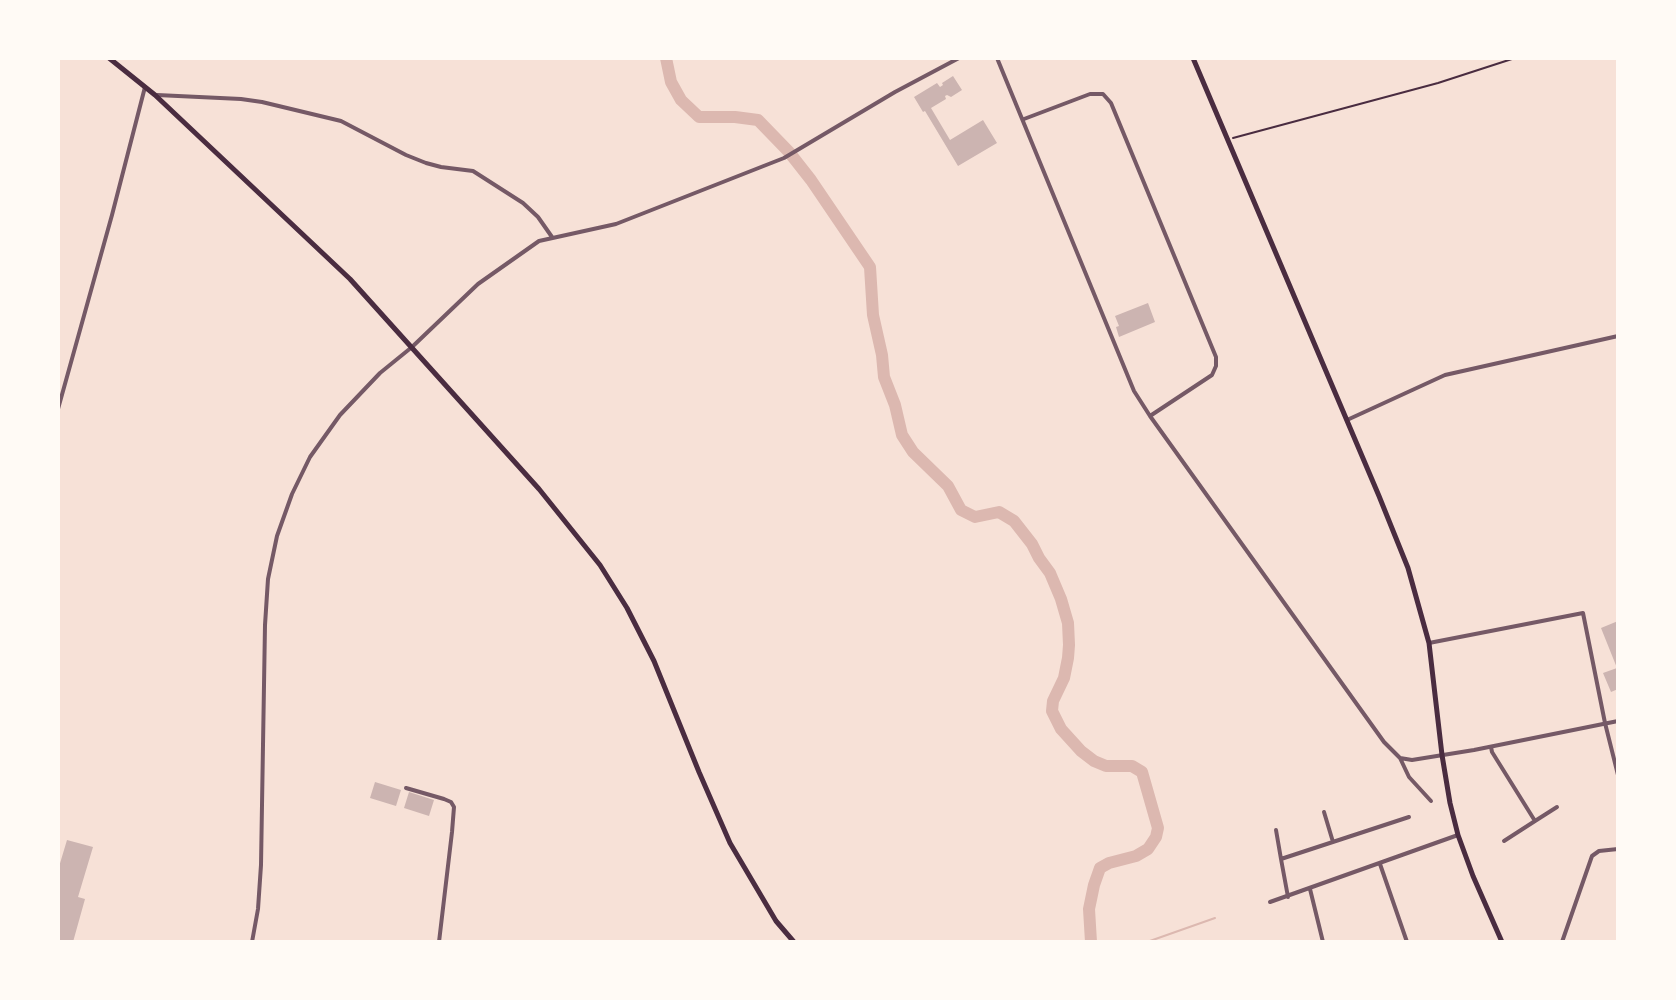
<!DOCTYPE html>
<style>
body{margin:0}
#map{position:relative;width:1676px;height:1000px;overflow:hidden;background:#f7e1d7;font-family:Lora,serif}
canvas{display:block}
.frame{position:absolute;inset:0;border:60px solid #fffaf5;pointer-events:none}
</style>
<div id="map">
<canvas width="1676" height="1000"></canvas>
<div class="frame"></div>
</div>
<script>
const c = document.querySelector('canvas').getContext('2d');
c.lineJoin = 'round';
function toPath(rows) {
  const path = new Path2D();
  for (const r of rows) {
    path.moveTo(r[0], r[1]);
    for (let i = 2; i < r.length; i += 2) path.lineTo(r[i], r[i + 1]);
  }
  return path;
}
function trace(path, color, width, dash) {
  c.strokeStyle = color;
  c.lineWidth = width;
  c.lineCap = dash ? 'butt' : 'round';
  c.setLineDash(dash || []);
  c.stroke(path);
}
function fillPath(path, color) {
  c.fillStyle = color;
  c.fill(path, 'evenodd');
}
trace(toPath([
 [1147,942,1215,918]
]), '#dcb8b0', 2);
trace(toPath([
 [666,58,671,82,681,100,699,117,735,117,758,120,789,152,811,180,870,267,873,315,882,355,884,377,895,405,902,435,913,452,948,486,961,510,975,517,999,512,1014,521,1032,544,1039,558,1050,573,1061,599,1068,623,1069,645,1068,658,1064,678,1053,701,1052,711,1061,729,1081,751,1094,761,1106,766,1132,766,1142,772,1158,828,1156,837,1148,849,1136,856,1109,863,1100,868,1094,885,1089,909,1091,942]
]), '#dcb8b0', 12);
fillPath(toPath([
 [953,76,962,90,951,97,947,95,945,96,946,99,931,108,950,140,983,120,997,143,958,166,925,111,923,112,914,97,937,83,940,87,943,85,942,83],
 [1148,303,1155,322,1119,337,1116,327,1119,326,1115,316],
 [1618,621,1618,689,1611,692,1603,673,1617,668,1601,628],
 [375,782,401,790,396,806,370,798],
 [409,792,434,800,429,816,404,808],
 [67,840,93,847,78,897,85,899,73,942,58,942,58,870]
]), '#ccb4b1');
trace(toPath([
 [1233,138,1438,83,1515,58]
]), '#4a2c40', 2);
trace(toPath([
 [997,58,1134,391,1150,416,1384,742,1400,758,1412,760,1474,750,1618,721],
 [157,95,241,99,262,102,341,121,406,155,426,163,441,167,473,171,523,203,538,217,552,237],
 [1024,119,1090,94,1103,94,1111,103,1216,357,1216,366,1212,375,1150,416],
 [58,409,112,215,145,87],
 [1347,420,1445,375,1618,336],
 [1429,643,1583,613,1605,723,1618,775],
 [1491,747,1492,752,1535,821,1504,841],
 [1400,758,1409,777,1431,801],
 [406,788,444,799,451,802,454,807,452,832,439,942],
 [1324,812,1333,842],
 [1535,821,1557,807],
 [1276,830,1281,859],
 [1380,864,1407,942],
 [1310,889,1323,942],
 [1288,897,1281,859,1409,817],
 [1270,902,1458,835],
 [252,942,258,909,261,865,265,625,268,579,277,536,292,494,310,457,340,415,380,373,412,347,478,284,539,241,616,224,784,158,895,92,959,58],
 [1562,942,1592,856,1599,851,1618,849]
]), '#755966', 4);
trace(toPath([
 [109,58,155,95,350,279,539,489,600,565,627,608,654,661,699,772,730,843,776,921,794,942],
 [1193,58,1379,496,1408,568,1429,643,1442,755,1450,803,1458,835,1473,876,1502,942]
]), '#4a2c40', 5);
</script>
